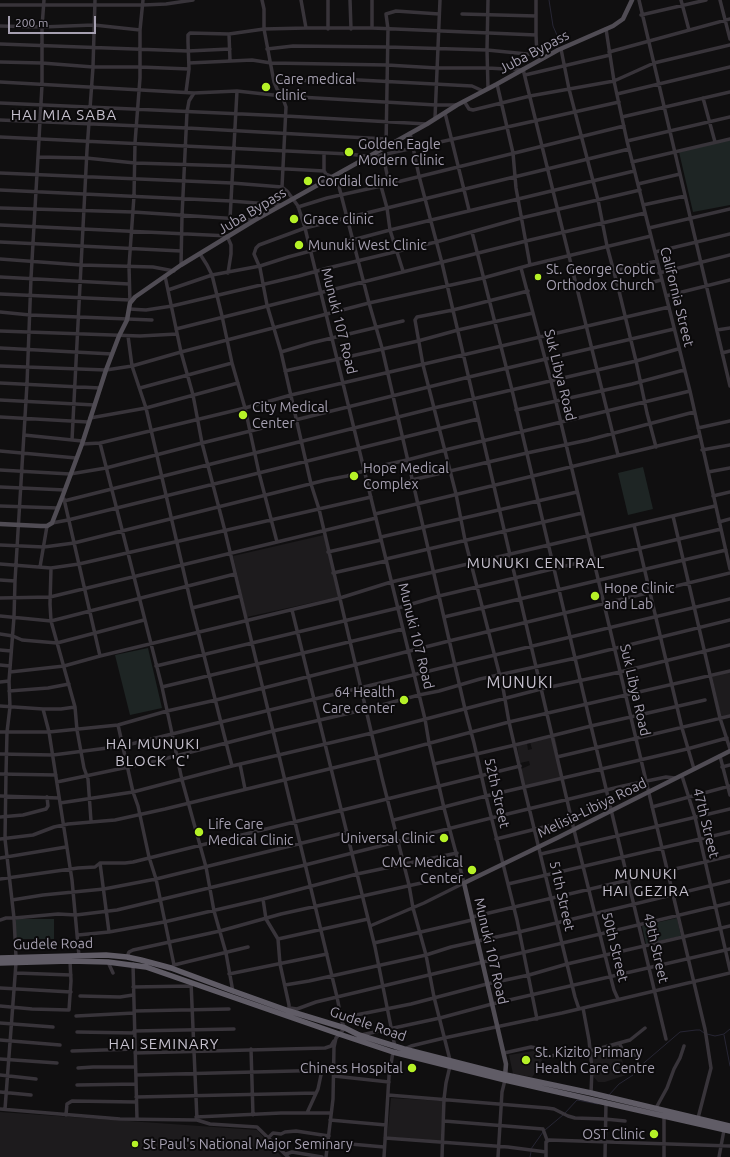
<!DOCTYPE html>
<style>
body{margin:0}
#map{position:relative;width:730px;height:1157px;overflow:hidden;background:#100f10;font-family:Ubuntu,sans-serif}
canvas{display:block}
.scale{position:absolute;left:8px;top:16px;width:88px;height:18px;box-sizing:border-box;border:2px solid #a6a0b1;border-top:0;padding-left:5px;font-size:12px;line-height:14px;white-space:nowrap;color:#a6a0b1;-webkit-text-stroke:3px #0b0a0b;paint-order:stroke}
</style>
<div id="map">
<canvas width="730" height="1157"></canvas>
<div class="scale">200 m</div>
</div>
<script>
const c = document.querySelector('canvas').getContext('2d');
c.lineJoin = 'round';
function fillPath(path, color) {
  c.fillStyle = color;
  c.fill(path, 'evenodd');
}
function toPath(rows) {
  const path = new Path2D();
  for (const r of rows) {
    path.moveTo(r[0], r[1]);
    for (let i = 2; i < r.length; i += 2) path.lineTo(r[i], r[i + 1]);
  }
  return path;
}
function trace(path, color, width, dash) {
  c.strokeStyle = color;
  c.lineWidth = width;
  c.lineCap = dash ? 'butt' : 'round';
  c.setLineDash(dash || []);
  c.stroke(path);
}
function label(font, color, halo, rows, align = 'center') {
  c.font = font + ' Ubuntu,sans-serif';
  c.lineWidth = 4;
  c.setLineDash([]);
  c.textBaseline = 'middle';
  c.strokeStyle = halo;
  c.fillStyle = color;
  for (const [text, x, y, turn = 0] of rows) {
    c.save();
    c.translate(x, y);
    c.rotate((+turn || 0) * Math.PI / 180);
    c.textAlign = isNaN(turn) ? turn : align;
    if (halo) c.strokeText(text, 0, 0);
    c.fillText(text, 0, 0);
    c.restore();
  }
}
fillPath(toPath([
 [324,535,338,597,247,617,233,556],
 [730,672,730,715,721,717,712,676],
 [555,737,558,751,556,751,563,778,525,786,521,769,530,765,529,761,520,763,517,745,527,743,528,750,532,749,530,742],
 [618,1044,626,1075,605,1082,598,1082,593,1076,592,1051],
 [539,1050,543,1065,532,1077,513,1074,509,1055],
 [391,1098,443,1101,441,1141,387,1137],
 [0,1112,257,1130,282,1157,0,1157]
]), '#1d1b1d');
fillPath(toPath([
 [730,140,730,205,693,212,679,152],
 [643,467,653,509,628,515,618,473],
 [148,648,162,708,130,715,115,655],
 [677,918,681,936,646,944,642,926],
 [16,919,54,919,54,939,16,939]
]), '#1e2524');
trace(toPath([
 [549,0,553,26,560,42],
 [707,1034,715,1036,724,1034,730,1029],
 [724,1035,730,1066],
 [609,1095,619,1084,633,1075,638,1068,680,1032,696,1030,700,1030,704,1033],
 [565,1113,577,1100,598,1104],
 [545,1130,563,1115],
 [531,1149,543,1132],
 [530,1157,531,1152]
]), '#272634', 1);
trace(toPath([
 [262,0,264,9,264,29,274,82,277,89,282,96,286,107,282,187,287,191,298,206,305,228,425,719,429,743,444,808,464,883,424,903,370,926],
 [301,0,306,28],
 [328,0,328,29],
 [350,0,351,29],
 [372,0,372,28],
 [536,0,536,35,537,56],
 [639,0,730,386],
 [681,0,689,30],
 [720,0,730,39],
 [0,5,143,5,166,4,193,0],
 [462,14,536,16],
 [641,15,706,0],
 [0,26,42,27,94,25,140,30],
 [606,29,614,81,627,141,690,391,730,569],
 [229,34,230,60],
 [0,44,188,51,230,49],
 [267,49,293,46,387,47,487,50,537,55],
 [561,49,569,89,598,200,607,246,619,291,636,361,647,413,656,447],
 [609,52,730,19],
 [0,62,42,63,93,67,140,67,189,69],
 [189,63,252,60,271,63,387,65,437,68,488,68,521,70],
 [523,69,618,455],
 [525,75,610,55],
 [0,82,194,93,237,91,282,96,436,105,457,105],
 [274,82,340,79,472,86,483,91],
 [497,84,513,153,516,188,530,265],
 [488,88,487,50,488,0],
 [186,92,189,69,188,42,188,35,190,33,229,34,264,29,306,28,372,28,536,35],
 [617,94,730,67],
 [703,98,715,142],
 [464,101,469,109,473,110,530,96,614,81,654,63,730,45],
 [0,103,286,116,426,124],
 [445,113,469,210],
 [622,117,730,92],
 [435,118,440,0],
 [0,120,187,128,386,139],
 [410,133,419,176,442,263,574,830,608,967,614,990,618,999],
 [0,137,349,154,373,157,619,102],
 [627,141,730,117],
 [386,147,388,29,386,14,396,11,439,14],
 [324,154,324,171],
 [383,155,389,184],
 [38,157,86,158,135,163,233,166,324,171,326,174,333,177],
 [632,162,730,139],
 [0,173,232,183,282,187],
 [336,175,369,303,382,348,465,709,474,743,486,796,517,920,537,1019],
 [638,184,680,174],
 [381,186,387,208,390,230,403,271],
 [0,190,231,201,281,205],
 [643,205,685,196],
 [298,207,327,198,381,186,624,126],
 [0,208,133,212,255,220],
 [230,219,237,91],
 [0,225,229,236],
 [649,228,730,209],
 [472,232,512,390,591,726,666,1039],
 [0,242,181,251],
 [655,252,730,234],
 [200,254,207,265,212,275,222,316,232,363,245,408,259,473,277,542],
 [0,259,81,265,153,267,174,271],
 [181,265,182,216,187,112,189,101,194,93],
 [521,268,551,381,705,1029,711,1068,698,1118],
 [613,271,657,261],
 [228,273,231,254,231,245,228,238],
 [659,273,730,255],
 [165,276,181,352,193,395,202,443,225,531,337,997,342,1022,345,1028,336,1038,334,1047,333,1099,326,1157],
 [0,277,129,284],
 [168,290,212,275,260,266,288,257,390,230,634,171],
 [528,291,453,310,417,317,415,320,423,365,456,494,465,540,503,688,509,722,524,787,575,997,579,1009],
 [619,291,661,280],
 [0,294,130,300],
 [666,296,730,280],
 [130,303,129,266,134,196,135,143,140,78,140,30,143,0],
 [129,309,146,310,172,306,299,276,328,268,436,242,521,218,640,190],
 [0,312,30,315,152,320],
 [176,329,526,241,645,213],
 [717,330,730,328],
 [0,331,140,336,177,334],
 [128,336,132,366,146,408,192,608,232,766],
 [0,348,112,354],
 [281,352,311,343,403,321],
 [722,353,730,351],
 [0,366,106,370,132,366,181,352,369,303,483,278,530,265,651,236],
 [285,371,418,341,458,330,533,313],
 [0,383,100,388],
 [140,388,232,363],
 [0,400,95,405],
 [516,410,632,384,684,370],
 [0,417,88,422],
 [90,418,146,408,238,383],
 [698,428,730,421],
 [24,435,82,441],
 [72,440,87,150,93,67,95,0],
 [100,443,162,687,182,780,206,867,214,911,226,953,233,992],
 [82,444,100,443,245,408,291,395,669,307],
 [702,450,730,445],
 [0,451,76,458],
 [0,470,70,474,106,468,202,443,469,377,674,329],
 [708,472,730,468],
 [0,487,65,490],
 [369,490,527,453,588,440,694,412],
 [713,496,730,492],
 [64,499,100,656],
 [64,501,434,408,636,361,678,349],
 [0,506,58,508],
 [375,514,699,436],
 [673,516,720,718,730,749],
 [719,522,730,519],
 [52,523,68,520,478,419],
 [634,525,682,728,694,769],
 [381,537,577,492],
 [0,545,44,547,74,543,326,480,347,476,384,465,407,460,445,450,690,391],
 [328,552,381,540],
 [386,559,582,513],
 [0,564,51,568,79,564,371,497],
 [40,567,47,526],
 [51,568,50,604,51,621,75,707,77,730,84,768,88,779,91,821],
 [333,573,386,561],
 [0,580,15,581],
 [0,598,50,597,376,518],
 [192,608,240,596],
 [292,610,375,947,395,1047],
 [0,616,51,621,235,574],
 [444,617,726,550],
 [0,634,13,636,22,640,57,643,144,620],
 [0,650,11,651],
 [0,665,10,666],
 [156,666,398,608,439,596,721,529],
 [10,672,64,666,100,656,340,598,391,582,715,506],
 [0,682,9,681],
 [162,687,403,629],
 [9,691,48,688,69,684],
 [0,706,43,709,61,709,75,707],
 [43,709,49,732,72,880,79,956],
 [118,725,133,792,138,806,149,857,156,879,174,965,171,968],
 [0,732,49,732,118,725,167,711,216,700,449,641,730,573],
 [0,754,53,755,123,746,474,660,730,599],
 [720,756,730,795],
 [557,757,730,716],
 [240,764,245,789],
 [434,764,515,745,591,726,705,700],
 [722,767,730,765],
 [0,774,56,775],
 [682,776,695,817,730,970],
 [57,782,152,762,273,731,367,709,419,695,439,691,480,679,576,658,730,620],
 [0,796,59,798],
 [60,803,133,792,232,766,372,733,541,689,620,672,730,645],
 [652,807,730,786],
 [0,817,23,815,46,809,48,806,47,797],
 [394,820,486,796,687,749,727,738],
 [0,839,33,835,54,827,68,824,115,820,165,809,378,757,509,722,730,671],
 [496,839,572,820],
 [541,854,730,809],
 [0,858,66,847],
 [100,863,109,932],
 [0,879,78,868,95,867,100,863,125,863,133,862,520,766],
 [508,884,730,832],
 [263,899,266,919,278,939,280,964,289,1005,289,1010],
 [12,900,43,895,104,889,156,879,347,832],
 [472,917,730,856],
 [0,920,6,918,14,918,58,914,76,915,117,910,305,865,491,818,623,786,666,777,675,778],
 [78,935,109,932,164,922,263,899,357,874,457,853],
 [278,939,368,919],
 [374,943,472,920],
 [16,957,14,918,5,839,6,774,7,732,10,707,9,681,14,617,15,581,27,384,31,278,39,139,42,85,42,27,44,0],
 [127,957,129,952,133,950,220,931,281,914,462,874],
 [108,962,113,973],
 [133,964,137,1119],
 [174,965,248,947],
 [16,973,71,975],
 [229,974,327,954],
 [191,982,197,1120],
 [285,985,309,981,426,955,451,947,519,932,730,881],
 [133,987,191,986],
 [0,988,71,992],
 [80,996,120,997,133,995],
 [0,1006,32,1009,69,1010,71,981,70,961],
 [290,1008,297,1009,316,1002,730,903],
 [583,1008,589,1040,592,1069,591,1093],
 [134,1011,229,1009],
 [76,1016,134,1013],
 [341,1018,411,1004,487,984,529,975,567,964,730,926],
 [0,1023,53,1027],
 [134,1031,234,1029],
 [77,1032,135,1033],
 [361,1035,440,1018,492,1004,730,949],
 [0,1040,60,1045],
 [619,1043,625,1054,636,1055,639,1065],
 [251,1049,253,1115],
 [404,1049,411,1046,444,1038,562,1013,730,973],
 [72,1051,135,1049],
 [135,1053,325,1048,331,1046,334,1041],
 [504,1053,531,1047,536,1048,545,1055,549,1056,590,1051,630,1040,645,1028],
 [0,1059,57,1063],
 [450,1060,434,997,426,955,413,908,409,885,382,778,319,509,311,484,281,352,267,305,260,268,254,254,256,248,259,245,305,228,629,149],
 [78,1068,93,1067,135,1067],
 [0,1075,36,1079],
 [136,1075,334,1070],
 [334,1076,389,1082],
 [77,1085,136,1084],
 [0,1092,31,1095],
 [388,1095,547,1108,554,1109,568,1116,575,1118,605,1119,625,1121],
 [136,1097,316,1093],
 [656,1108,667,1088,674,1069,680,1058,684,1046],
 [0,1109,120,1119,197,1120,210,1124,257,1127,288,1157],
 [5,1109,16,963],
 [307,1113,318,1089,322,1070],
 [66,1115,67,1104,72,1101,136,1102],
 [664,1116,664,1157],
 [196,1117,281,1113,330,1113],
 [330,1120,386,1125],
 [444,1121,543,1129,547,1140],
 [268,1138,273,1133,281,1134,285,1132,296,1131,329,1136],
 [385,1138,508,1147,546,1152],
 [328,1142,384,1147],
 [286,1154,292,1152,322,1157],
 [384,1157,389,1076,393,1052],
 [442,1157,444,1099,446,1083,450,1066],
 [498,1157,502,1092,505,1080],
 [546,1157,546,1142,549,1140,730,1146],
 [605,1157,606,1103],
 [719,1157,724,1130]
]), '#38343a', 3.5);
trace(toPath([
 [0,524,41,526,47,526,52,523,63,495,82,444,106,370,119,336,127,320,130,303,135,297,181,265,255,220,427,124,457,105,497,84,558,50,613,26,623,19,632,0],
 [505,1077,506,1064,464,883,559,837,730,751]
]), '#504c54', 4.5);
trace(toPath([
 [0,958,106,955,127,957,141,960,171,968,233,991,289,1011,345,1028,359,1035,404,1049,506,1075,591,1093,730,1126],
 [0,963,70,961,108,962,146,967,339,1034,393,1052,505,1080,730,1131]
]), '#605c66', 5.5);
for (const [x, y, r, color] of [
 [266,87,5,"#b5f127"],
 [349,152,5,"#b5f127"],
 [308,181,5,"#b5f127"],
 [294,219,5,"#b5f127"],
 [299,245,5,"#b5f127"],
 [538,277,4,"#b5f127"],
 [243,415,5,"#b5f127"],
 [354,476,5,"#b5f127"],
 [595,596,5,"#b5f127"],
 [404,700,5,"#b5f127"],
 [199,832,5,"#b5f127"],
 [444,838,5,"#b5f127"],
 [472,870,5,"#b5f127"],
 [526,1060,5,"#b5f127"],
 [412,1068,5,"#b5f127"],
 [654,1134,5,"#b5f127"],
 [135,1144,4,"#b5f127"]
]) {
  const dot = new Path2D();
  dot.arc(x, y, r, 0, 2 * Math.PI);
  c.fillStyle = color;
  c.fill(dot);
  trace(dot, '#0b0a0b', 1.5);
}
label('14px', '#a6a0b1', '#0b0a0b', [
 ["Juba Bypass",534,52,-28],
 ["Juba Bypass",252,211,-31],
 ["California Street",677,297,76],
 ["Munuki 107 Road",339,321,76],
 ["Suk Libya Road",560,375,76],
 ["Munuki 107 Road",416,636,76],
 ["Suk Libya Road",635,690,77],
 ["52th Street",497,793,77],
 ["Melisia-Libiya Road",592,808,-26],
 ["47th Street",706,823,76],
 ["51th Street",562,896,77],
 ["Gudele Road",53,944,-1],
 ["50th Street",615,947,76],
 ["49th Street",656,948,77],
 ["Munuki 107 Road",491,951,77],
 ["Gudele Road",368,1024,19]
]);
label('14px', '#a6a0b1', '#0b0a0b', [
 ["Care medical",275,79],
 ["clinic",275,95],
 ["Golden Eagle",358,144],
 ["Modern Clinic",358,160],
 ["Cordial Clinic",317,181],
 ["Grace clinic",303,219],
 ["Munuki West Clinic",308,245],
 ["St. George Coptic",546,269],
 ["Orthodox Church",546,285],
 ["City Medical",252,407],
 ["Center",252,423],
 ["Hope Medical",363,468],
 ["Complex",363,484],
 ["Hope Clinic",604,588],
 ["and Lab",604,604],
 ["64 Health",395,692,"right"],
 ["Care center",395,708,"right"],
 ["Life Care",208,824],
 ["Medical Clinic",208,840],
 ["Universal Clinic",435,838,"right"],
 ["CMC Medical",463,862,"right"],
 ["Center",463,878,"right"],
 ["St. Kizito Primary",535,1052],
 ["Health Care Centre",535,1068],
 ["Chiness Hospital",403,1068,"right"],
 ["OST Clinic",645,1134,"right"],
 ["St Paul's National Major Seminary",143,1144]
], 'left');
c.letterSpacing = '1px';
label('15px', '#c6c1ce', '#0b0a0b', [
 ["HAI MIA SABA",64,115],
 ["MUNUKI CENTRAL",536,563],
 ["HAI MUNUKI",153,744],
 ["BLOCK 'C'",153,761],
 ["MUNUKI",646,874],
 ["HAI GEZIRA",646,891],
 ["HAI SEMINARY",164,1044]
]);
c.letterSpacing = '0px';
c.letterSpacing = '1px';
label('16px', '#c6c1ce', '#0b0a0b', [
 ["MUNUKI",520,683]
]);
c.letterSpacing = '0px';
</script>
